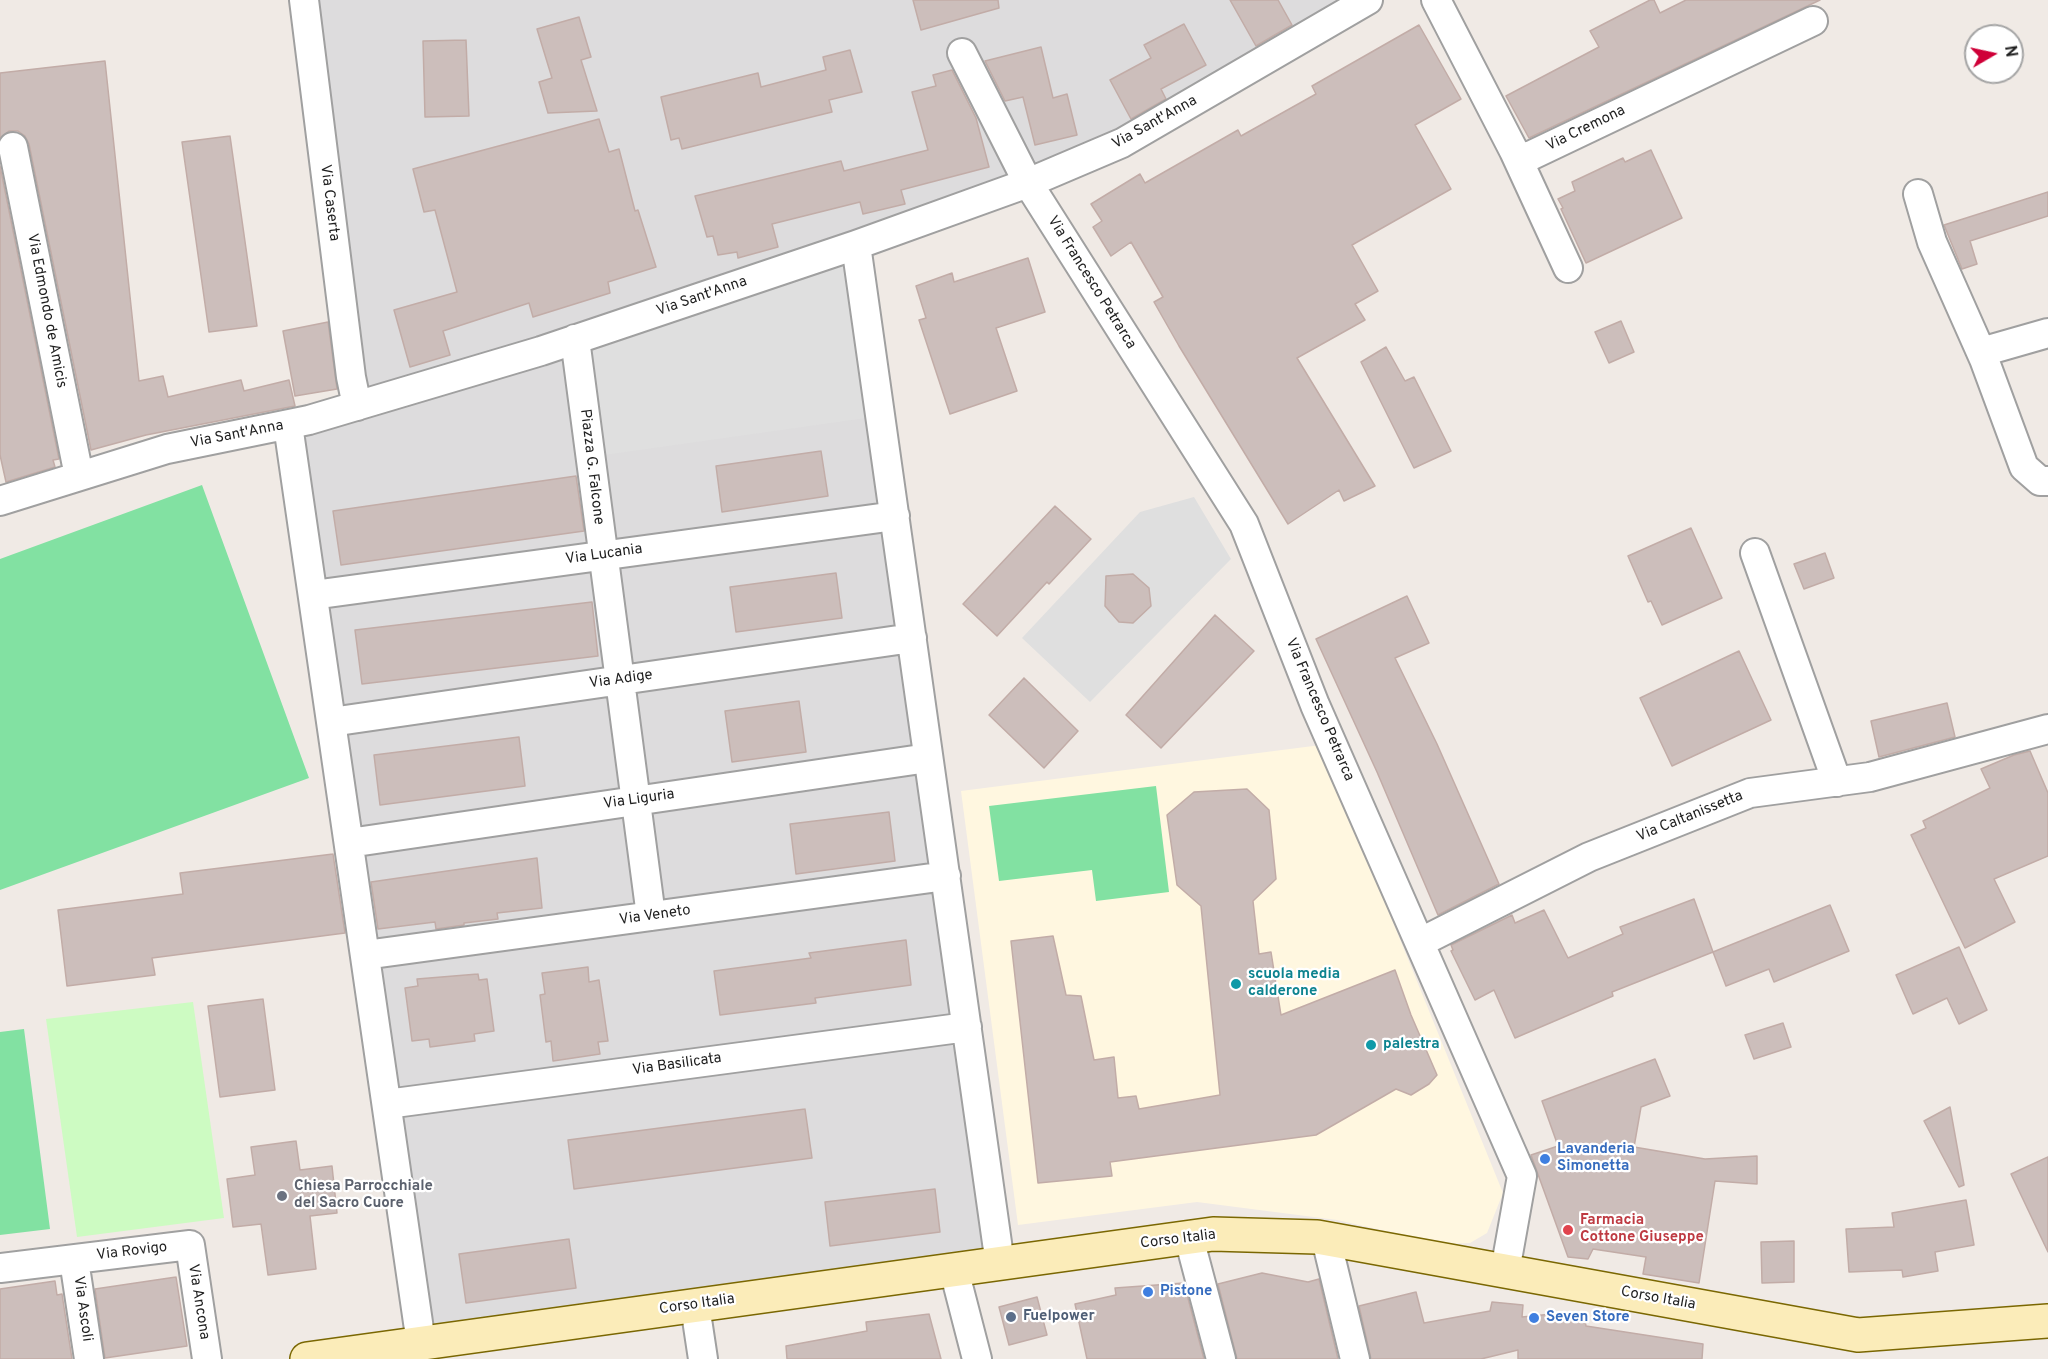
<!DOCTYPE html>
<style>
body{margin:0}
#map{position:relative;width:2048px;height:1359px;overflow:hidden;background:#f0eae5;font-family:Overpass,sans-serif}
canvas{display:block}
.north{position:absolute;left:1964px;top:24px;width:60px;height:60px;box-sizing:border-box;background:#fff;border:2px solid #a5a5a5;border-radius:50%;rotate:81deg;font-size:16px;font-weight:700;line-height:24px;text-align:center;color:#1f1f1f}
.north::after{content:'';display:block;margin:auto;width:21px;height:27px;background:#cf0038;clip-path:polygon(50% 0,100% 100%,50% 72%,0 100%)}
</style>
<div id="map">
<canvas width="2048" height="1359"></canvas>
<div class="north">N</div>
</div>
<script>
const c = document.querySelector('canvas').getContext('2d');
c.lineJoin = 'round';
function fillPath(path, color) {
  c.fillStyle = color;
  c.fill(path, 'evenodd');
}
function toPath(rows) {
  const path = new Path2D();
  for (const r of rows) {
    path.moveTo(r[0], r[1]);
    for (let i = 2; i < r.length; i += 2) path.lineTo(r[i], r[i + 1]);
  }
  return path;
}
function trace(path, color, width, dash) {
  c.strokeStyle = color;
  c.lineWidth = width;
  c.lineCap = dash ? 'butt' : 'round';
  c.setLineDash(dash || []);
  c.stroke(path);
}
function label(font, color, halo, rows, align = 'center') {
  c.font = font + ' Overpass,sans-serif';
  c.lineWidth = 4.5;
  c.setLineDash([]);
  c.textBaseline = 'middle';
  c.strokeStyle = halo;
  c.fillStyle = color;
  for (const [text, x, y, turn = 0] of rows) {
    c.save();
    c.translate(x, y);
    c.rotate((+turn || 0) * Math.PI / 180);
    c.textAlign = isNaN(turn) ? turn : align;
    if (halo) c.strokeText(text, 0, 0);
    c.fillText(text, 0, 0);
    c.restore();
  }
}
fillPath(toPath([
 [304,0,1368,0,1122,143,856,245,1000,1264,421,1343,288,425,357,405]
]), '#dddcdd');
fillPath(toPath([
 [1321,745,1503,1193,1487,1233,1470,1243,1443,1244,1337,1220,1197,1202,1018,1225,961,791]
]), '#fff7e0');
fillPath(toPath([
 [193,1002,224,1218,77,1237,46,1019]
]), '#cdfbc2');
fillPath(toPath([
 [202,485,309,778,0,890,0,559],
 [1156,786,1169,892,1096,901,1092,870,999,881,989,806],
 [24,1029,50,1229,0,1235,0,1032]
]), '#82e1a2');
fillPath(toPath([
 [856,245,880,416,590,457,575,339],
 [1194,497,1231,559,1090,702,1022,638,1140,512]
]), '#dfdfdf');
const building = toPath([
 [913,0,998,0,999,8,921,30,913,0],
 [1230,0,1278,0,1292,25,1256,46,1230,0],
 [1650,0,1654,0,1660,13,1686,0,1820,0,1529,138,1506,96,1599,47,1590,31,1650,0],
 [579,17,591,57,581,60,597,111,548,113,539,82,552,78,537,29,579,17],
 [1184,24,1206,65,1161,89,1166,99,1131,119,1110,80,1151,58,1144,45,1184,24],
 [1419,25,1461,99,1415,125,1451,189,1352,245,1378,291,1355,304,1365,320,1297,358,1375,486,1344,501,1339,490,1288,524,1179,346,1154,302,1163,297,1131,242,1111,256,1093,227,1102,221,1091,204,1140,174,1145,183,1238,130,1241,136,1316,94,1312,86,1419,25],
 [466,40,469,116,425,117,423,41,466,40],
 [1041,47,1053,98,1067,94,1077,135,1035,145,1023,97,1005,101,985,61,1041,47],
 [850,50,862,92,829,100,832,112,682,149,679,138,671,140,661,97,758,73,761,87,826,70,823,57,850,50],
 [105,61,139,381,163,376,168,397,241,380,244,391,289,380,295,406,146,435,91,450,29,144,25,136,18,131,9,131,0,138,0,73,105,61],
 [952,70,976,118,989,167,901,190,905,204,863,214,860,202,772,224,778,247,738,258,737,252,718,255,713,236,707,237,695,196,841,161,844,171,928,150,912,92,936,86,933,75,952,70],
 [599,119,609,152,619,149,635,211,638,210,656,267,608,282,610,293,533,317,529,303,443,331,450,355,410,367,394,310,457,292,435,210,424,212,413,169,599,119],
 [230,136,257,326,209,332,182,142,230,136],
 [1651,150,1682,218,1586,263,1561,209,1563,208,1558,199,1575,191,1572,182,1623,158,1625,162,1651,150],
 [0,166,59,459,53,460,55,467,6,482,0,455,0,166],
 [2048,192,2048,216,1970,241,1977,264,1962,269,1944,225,2048,192],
 [1028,258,1045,312,996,328,1017,391,950,414,919,320,926,318,916,286,952,273,954,282,1028,258],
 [1621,321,1634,352,1609,363,1595,332,1621,321],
 [328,322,337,389,295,396,283,331,328,322],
 [1386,347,1405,381,1414,377,1451,451,1414,468,1361,362,1386,347],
 [821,451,828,496,722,512,716,466,821,451],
 [576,476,584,531,341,565,333,511,576,476],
 [1055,506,1091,539,1049,584,1047,582,997,636,963,604,1055,506],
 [1691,528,1722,598,1662,625,1651,601,1648,602,1628,556,1691,528],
 [1825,553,1834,578,1804,589,1794,564,1825,553],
 [836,573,842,618,736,632,730,587,836,573],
 [1133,574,1149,588,1151,606,1133,623,1119,622,1105,606,1106,576,1133,574],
 [1407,596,1429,643,1395,658,1437,744,1499,884,1438,915,1377,772,1316,639,1407,596],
 [592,602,598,656,362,684,355,630,592,602],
 [1215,615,1254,651,1161,748,1126,715,1215,615],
 [1739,651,1771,720,1672,766,1640,698,1739,651],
 [1024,678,1078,731,1044,768,989,715,1024,678],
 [799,701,806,752,732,762,725,711,799,701],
 [1947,703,1955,737,1879,757,1871,721,1947,703],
 [519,737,525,786,380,805,374,755,519,737],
 [2030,751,2048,793,2048,856,1994,879,2015,922,1965,948,1911,835,1926,828,1923,821,1990,788,1981,769,2014,755,2030,751],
 [1247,789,1269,810,1276,879,1253,901,1259,954,1271,952,1281,1015,1395,970,1411,1015,1437,1075,1429,1084,1411,1095,1396,1089,1316,1135,1110,1162,1112,1176,1038,1183,1011,941,1053,936,1066,995,1081,996,1094,1060,1114,1057,1118,1098,1136,1096,1139,1109,1220,1095,1201,906,1177,885,1167,815,1194,792,1247,789],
 [889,812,895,861,796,874,790,824,889,812],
 [333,854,345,933,152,958,155,975,67,986,58,910,183,894,180,873,333,854],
 [537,858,542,908,497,913,498,919,464,923,464,925,436,929,435,922,378,929,371,882,537,858],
 [1694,899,1713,952,1612,992,1613,996,1515,1038,1494,990,1475,1000,1451,951,1453,950,1451,945,1512,915,1515,923,1544,910,1568,958,1623,934,1620,927,1694,899],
 [1830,905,1849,951,1774,982,1769,969,1726,986,1713,952,1830,905],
 [906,940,911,985,815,998,816,1003,720,1015,714,971,811,958,809,953,906,940],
 [1959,947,1987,1010,1959,1024,1947,998,1913,1014,1896,975,1959,947],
 [588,967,589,982,599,980,608,1041,598,1042,600,1054,553,1061,551,1041,546,1042,540,995,545,994,542,973,588,967],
 [478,974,479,980,487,979,494,1031,474,1034,475,1041,430,1047,429,1039,412,1041,405,988,418,986,417,979,478,974],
 [263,999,275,1090,220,1097,208,1006,263,999],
 [1783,1023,1791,1047,1754,1059,1745,1035,1783,1023],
 [1655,1059,1670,1096,1641,1107,1634,1147,1705,1159,1757,1156,1757,1184,1715,1181,1699,1283,1643,1274,1646,1257,1593,1249,1588,1259,1568,1257,1531,1155,1558,1146,1542,1101,1655,1059],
 [1950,1107,1964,1185,1959,1187,1924,1121,1950,1107],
 [805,1109,812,1158,574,1189,568,1140,805,1109],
 [296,1141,300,1170,332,1166,337,1213,310,1216,316,1269,268,1275,261,1224,233,1227,227,1179,255,1175,251,1147,296,1141],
 [2048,1157,2048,1252,2011,1174,2048,1157],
 [935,1189,940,1232,830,1246,825,1202,935,1189],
 [1966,1200,1974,1245,1935,1252,1938,1271,1903,1277,1902,1270,1849,1272,1846,1229,1894,1227,1892,1213,1966,1200],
 [569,1239,576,1288,466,1303,459,1254,569,1239],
 [1794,1241,1794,1282,1762,1283,1761,1242,1794,1241],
 [1262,1273,1308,1282,1319,1279,1338,1359,1237,1359,1218,1284,1262,1273],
 [176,1277,187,1346,105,1358,95,1289,176,1277],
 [55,1281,57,1295,62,1294,72,1359,0,1359,0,1289,55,1281],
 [1184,1283,1204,1359,1087,1359,1075,1304,1116,1295,1115,1288,1184,1283],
 [1416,1292,1424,1323,1490,1311,1492,1302,1523,1305,1522,1317,1562,1313,1563,1319,1584,1316,1586,1326,1703,1344,1702,1359,1518,1359,1518,1350,1481,1359,1371,1359,1359,1306,1416,1292],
 [1037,1297,1047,1335,1009,1345,999,1307,1037,1297],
 [929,1314,941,1359,787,1359,786,1346,867,1331,866,1322,929,1314]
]);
fillPath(building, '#ccbebb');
trace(building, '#c2aca7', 1.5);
const street = toPath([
 [304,0,351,377,357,406],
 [1436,0,1514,151,1522,158,1532,155,1813,21],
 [962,53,1028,183,1244,524,1315,705,1522,1176,1505,1271],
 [13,147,79,476],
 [1514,151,1568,268],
 [1918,194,1932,242,1984,359],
 [856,245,1000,1264],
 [2048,333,1992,349,1984,359,2024,467,2040,481,2048,481],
 [575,339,651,916],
 [288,425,421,1343],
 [0,501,167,449,309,420,541,351,856,245,1028,183,1122,143,1368,0],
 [1755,553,1837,782],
 [313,595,895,516],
 [331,722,912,638],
 [349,843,928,758],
 [1421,942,1589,857,1750,793,1870,777,2048,729],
 [365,955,946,876],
 [387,1104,967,1027],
 [1189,1238,1221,1359],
 [1326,1239,1355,1359],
 [74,1260,89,1359],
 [0,1268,190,1245,207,1359],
 [954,1270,977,1359],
 [695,1306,703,1359]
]);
const secondary = toPath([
 [307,1359,1213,1234,1317,1237,1858,1335,2048,1321]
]);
trace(street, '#a0a0a0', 32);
trace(secondary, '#7a6702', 36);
trace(street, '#fff', 28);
trace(secondary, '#fbecb9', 33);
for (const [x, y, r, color] of [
 [1236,984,6,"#0f9aa8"],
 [1371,1045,6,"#0f9aa8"],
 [1545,1159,6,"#3f7fe0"],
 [282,1196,6,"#6b7280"],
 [1568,1230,6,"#e0444e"],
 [1148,1292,6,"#3f7fe0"],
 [1011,1317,6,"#5c6f8a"],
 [1534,1318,6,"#3f7fe0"]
]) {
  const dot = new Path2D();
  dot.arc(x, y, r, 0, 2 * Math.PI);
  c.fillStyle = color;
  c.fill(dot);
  trace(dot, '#fff', 2);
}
label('15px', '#1f1f1f', '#fff', [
 ["Via Sant'Anna",1155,123,-29],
 ["Via Cremona",1586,129,-26],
 ["Via Caserta",329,203,83],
 ["Via Francesco Petrarca",1091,283,58],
 ["Via Sant'Anna",702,297,-19],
 ["Via Edmondo de Amicis",46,311,79],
 ["Via Sant'Anna",237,435,-11],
 ["Piazza G. Falcone",591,467,83],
 ["Via Lucania",604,555,-8],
 ["Via Adige",621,680,-8],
 ["Via Francesco Petrarca",1319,710,67],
 ["Via Liguria",639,800,-8],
 ["Via Caltanissetta",1690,817,-22],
 ["Via Veneto",655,916,-8],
 ["Via Basilicata",677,1065,-8],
 ["Corso Italia",1178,1240,-7],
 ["Via Rovigo",132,1252,-7],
 ["Corso Italia",1658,1299,10],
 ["Via Ancona",198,1302,81],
 ["Corso Italia",697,1305,-8],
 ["Via Ascoli",82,1309,82]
]);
label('bold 15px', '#0d838f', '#fff', [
 ["scuola media",1248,975],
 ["calderone",1248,992],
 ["palestra",1383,1045]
], 'left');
label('bold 15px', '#366cbe', '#fff', [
 ["Lavanderia",1557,1150],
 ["Simonetta",1557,1167],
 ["Pistone",1160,1292],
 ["Seven Store",1546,1318]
], 'left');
label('bold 15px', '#5b616d', '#fff', [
 ["Chiesa Parrocchiale",294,1187],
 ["del Sacro Cuore",294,1204]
], 'left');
label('bold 15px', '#be3a42', '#fff', [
 ["Farmacia",1580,1221],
 ["Cottone Giuseppe",1580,1238]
], 'left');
label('bold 15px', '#4e5e75', '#fff', [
 ["Fuelpower",1023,1317]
], 'left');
</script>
